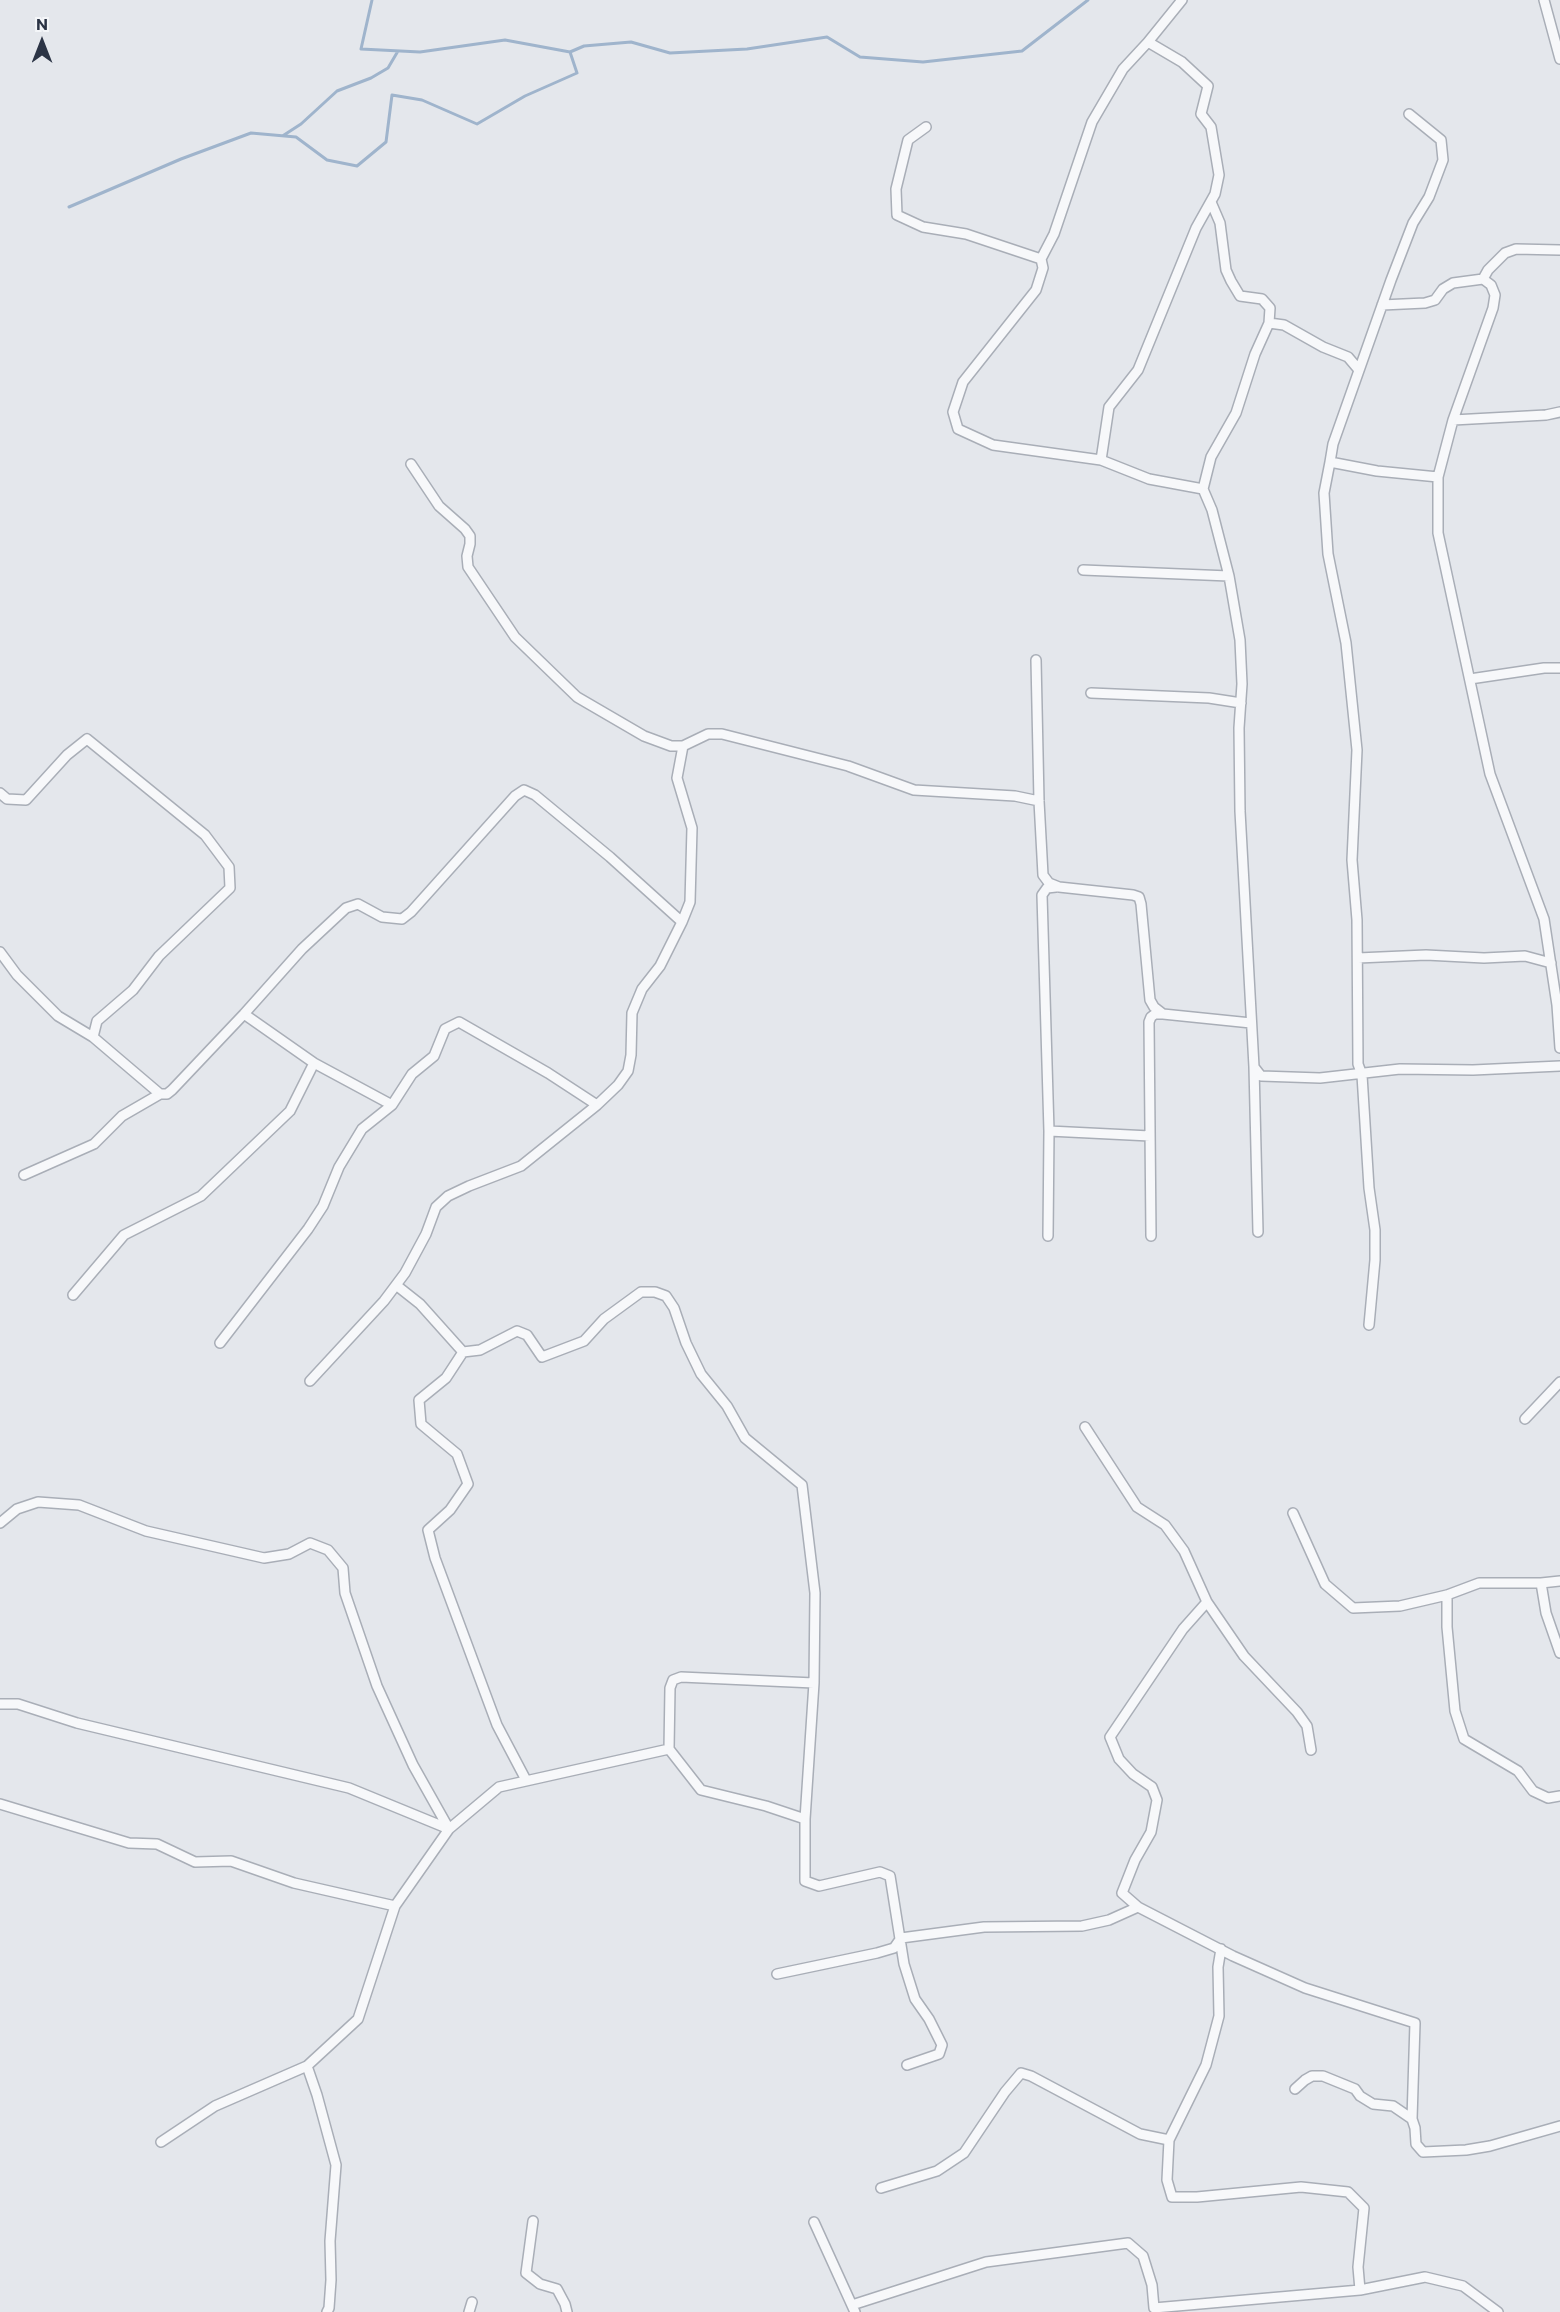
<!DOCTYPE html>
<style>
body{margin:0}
#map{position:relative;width:1560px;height:2312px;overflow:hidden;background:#e4e7ec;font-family:Commissioner,sans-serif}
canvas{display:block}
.north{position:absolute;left:12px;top:12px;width:60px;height:60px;-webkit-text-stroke:4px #f4f6f9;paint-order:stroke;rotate:0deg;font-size:16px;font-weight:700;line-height:24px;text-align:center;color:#2b3445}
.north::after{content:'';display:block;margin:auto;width:21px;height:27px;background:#2b3445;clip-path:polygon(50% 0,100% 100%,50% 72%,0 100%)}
</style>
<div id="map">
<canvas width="1560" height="2312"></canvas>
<div class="north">N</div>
</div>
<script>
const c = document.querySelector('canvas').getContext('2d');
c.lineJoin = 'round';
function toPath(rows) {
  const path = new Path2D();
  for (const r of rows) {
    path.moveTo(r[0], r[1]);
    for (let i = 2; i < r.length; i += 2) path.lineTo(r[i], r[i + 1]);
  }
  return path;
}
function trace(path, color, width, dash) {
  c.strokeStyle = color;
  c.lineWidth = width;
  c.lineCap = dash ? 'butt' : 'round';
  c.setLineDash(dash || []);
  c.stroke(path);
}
trace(toPath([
 [372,0,361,49,420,52,505,40,570,52,584,46,631,42,670,53,747,49,827,37,860,57,923,62,1022,51,1088,0],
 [284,135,301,124,337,91,371,78,388,68,398,51],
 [69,207,181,159,251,133,296,137,327,160,357,166,386,142,392,95,422,100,477,124,525,96,577,73,570,52]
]), '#9fb4cc', 3);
const street = toPath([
 [1182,0,1148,42,1182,62,1208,86,1201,114,1211,127,1219,175,1215,194,1196,228,1138,370,1109,407,1101,460,1149,479,1203,489],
 [1544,0,1560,59],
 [1409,114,1441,140,1443,160,1429,197,1413,223,1391,280,1333,444,1330,462,1377,471,1438,477],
 [926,127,908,140,896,189,897,215,923,227,966,234,1041,259,1043,268,1036,290,963,382,953,412,958,429,993,445,1101,460],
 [1211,202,1220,223,1226,270,1231,281,1240,296,1262,299,1270,308,1269,323,1255,354,1236,413,1211,457,1203,489,1212,510,1229,576,1240,640,1242,684,1239,728,1240,811,1254,1067,1261,1076,1320,1078,1400,1069,1473,1070,1560,1066],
 [1041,259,1054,234,1092,122,1123,69,1148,42],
 [1483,279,1488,270,1505,253,1516,249,1560,250],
 [1382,305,1425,303,1435,300,1443,289,1453,283,1483,279,1491,285,1495,295,1493,308,1453,420,1438,477,1438,533,1490,774,1544,919,1557,1005,1560,1048],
 [1269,323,1284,325,1323,347,1348,357,1359,370],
 [1453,420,1546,415,1560,412],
 [1330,462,1324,493,1328,554,1346,643,1357,750,1352,860,1357,920,1358,1064,1362,1075,1369,1188,1375,1230,1375,1260,1369,1325],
 [411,464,439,506,465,529,470,536,470,544,467,556,468,567,515,637,577,697,644,736,671,746,683,746,708,734,722,734,848,766,914,790,1015,796,1039,801],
 [1083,570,1229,576],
 [1036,660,1039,801,1043,875,1049,883,1059,887,1133,895,1139,897,1141,904,1150,1000,1154,1007,1163,1014],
 [1470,679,1544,668,1560,668],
 [1091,693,1209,698,1241,703],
 [0,793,7,799,26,800,67,755,87,739,205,835,229,867,230,888,159,956,133,990,97,1021,93,1037,160,1094,167,1094,172,1090,244,1014,302,949,346,908,358,904,382,917,402,919,411,912,515,796,524,790,535,795,610,857,682,922],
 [0,952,17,975,58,1016,93,1037],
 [1358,958,1426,955,1484,958,1525,956,1551,963],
 [244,1014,314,1063,392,1105],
 [1254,1067,1258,1232],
 [1049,1131,1150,1136],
 [24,1175,94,1144,122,1116,160,1094],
 [1048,1236,1049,1131,1042,895,1047,888,1056,887],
 [1151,1236,1149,1022,1151,1017,1155,1014,1163,1014,1251,1023],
 [396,1285,420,1304,463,1352,480,1350,517,1331,527,1335,542,1357,584,1341,604,1319,641,1292,655,1292,666,1296,674,1308,686,1343,701,1374,727,1406,745,1438,802,1485,815,1593,814,1683,805,1819],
 [73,1295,124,1235,201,1196,290,1111,314,1063],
 [220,1343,308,1229,323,1206,339,1167,362,1129,392,1105,412,1074,434,1056,445,1029,459,1022,548,1073,597,1105],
 [463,1352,446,1378,419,1400,421,1424,457,1454,468,1484,450,1510,428,1530,435,1558,497,1725,526,1780],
 [310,1381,384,1301,405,1273,426,1234,436,1207,448,1196,469,1186,521,1166,597,1105,618,1085,628,1071,631,1055,632,1013,642,989,660,966,682,922,690,902,692,828,677,778,683,746],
 [1525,1419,1560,1382],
 [1085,1427,1137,1507,1165,1525,1184,1551,1207,1602],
 [1293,1513,1325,1584,1353,1608,1400,1606,1447,1595,1479,1583,1541,1583],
 [0,1523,17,1509,38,1502,79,1505,146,1531,264,1558,289,1554,310,1543,328,1550,343,1568,345,1593,377,1686,413,1765,449,1829,349,1788,77,1723,18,1704,0,1704],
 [1560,1581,1541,1583,1546,1613,1560,1653],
 [1447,1595,1447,1627,1455,1711,1464,1739,1518,1771,1533,1791,1548,1798,1560,1796],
 [669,1749,670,1688,673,1680,681,1677,814,1683],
 [0,1804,129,1843,157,1844,195,1862,231,1861,294,1883,395,1906],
 [1138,1907,1122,1893,1135,1860,1151,1832,1157,1800,1152,1787,1133,1774,1119,1759,1110,1737,1183,1629,1207,1602,1244,1656,1297,1712,1307,1726,1311,1750],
 [777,1974,877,1953,894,1948,901,1938,984,1927,1082,1926,1109,1920,1138,1907,1233,1956,1305,1988,1415,2023,1412,2119],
 [1295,2089,1305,2080,1312,2076,1323,2076,1355,2089,1360,2096,1373,2104,1393,2106,1412,2119,1415,2128,1416,2144,1423,2152,1466,2150,1490,2146,1560,2126],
 [1169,2140,1167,2180,1172,2197,1197,2197,1301,2187,1348,2192,1364,2208,1358,2267,1360,2290],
 [161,2142,215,2106,307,2066],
 [881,2188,937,2171,964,2153,1005,2092,1021,2073,1031,2076,1140,2134,1169,2140,1206,2065,1219,2016,1218,1967,1221,1949],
 [533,2221,526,2273,540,2284,557,2289,565,2304,567,2312],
 [814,2222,855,2312],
 [852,2305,986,2262,1128,2243,1143,2256,1152,2285,1154,2308,1360,2290,1425,2277,1463,2286,1498,2312],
 [327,2312,329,2308,331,2280,330,2241,336,2165,317,2095,307,2066,358,2019,395,1906,449,1829,499,1787,669,1749,701,1790,766,1806,805,1819,805,1881,819,1886,880,1872,890,1876,904,1964,915,1999,929,2019,942,2045,939,2054,907,2065],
 [469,2312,472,2302]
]);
trace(street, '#a9aeb7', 12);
trace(street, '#f7f8fa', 9);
</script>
